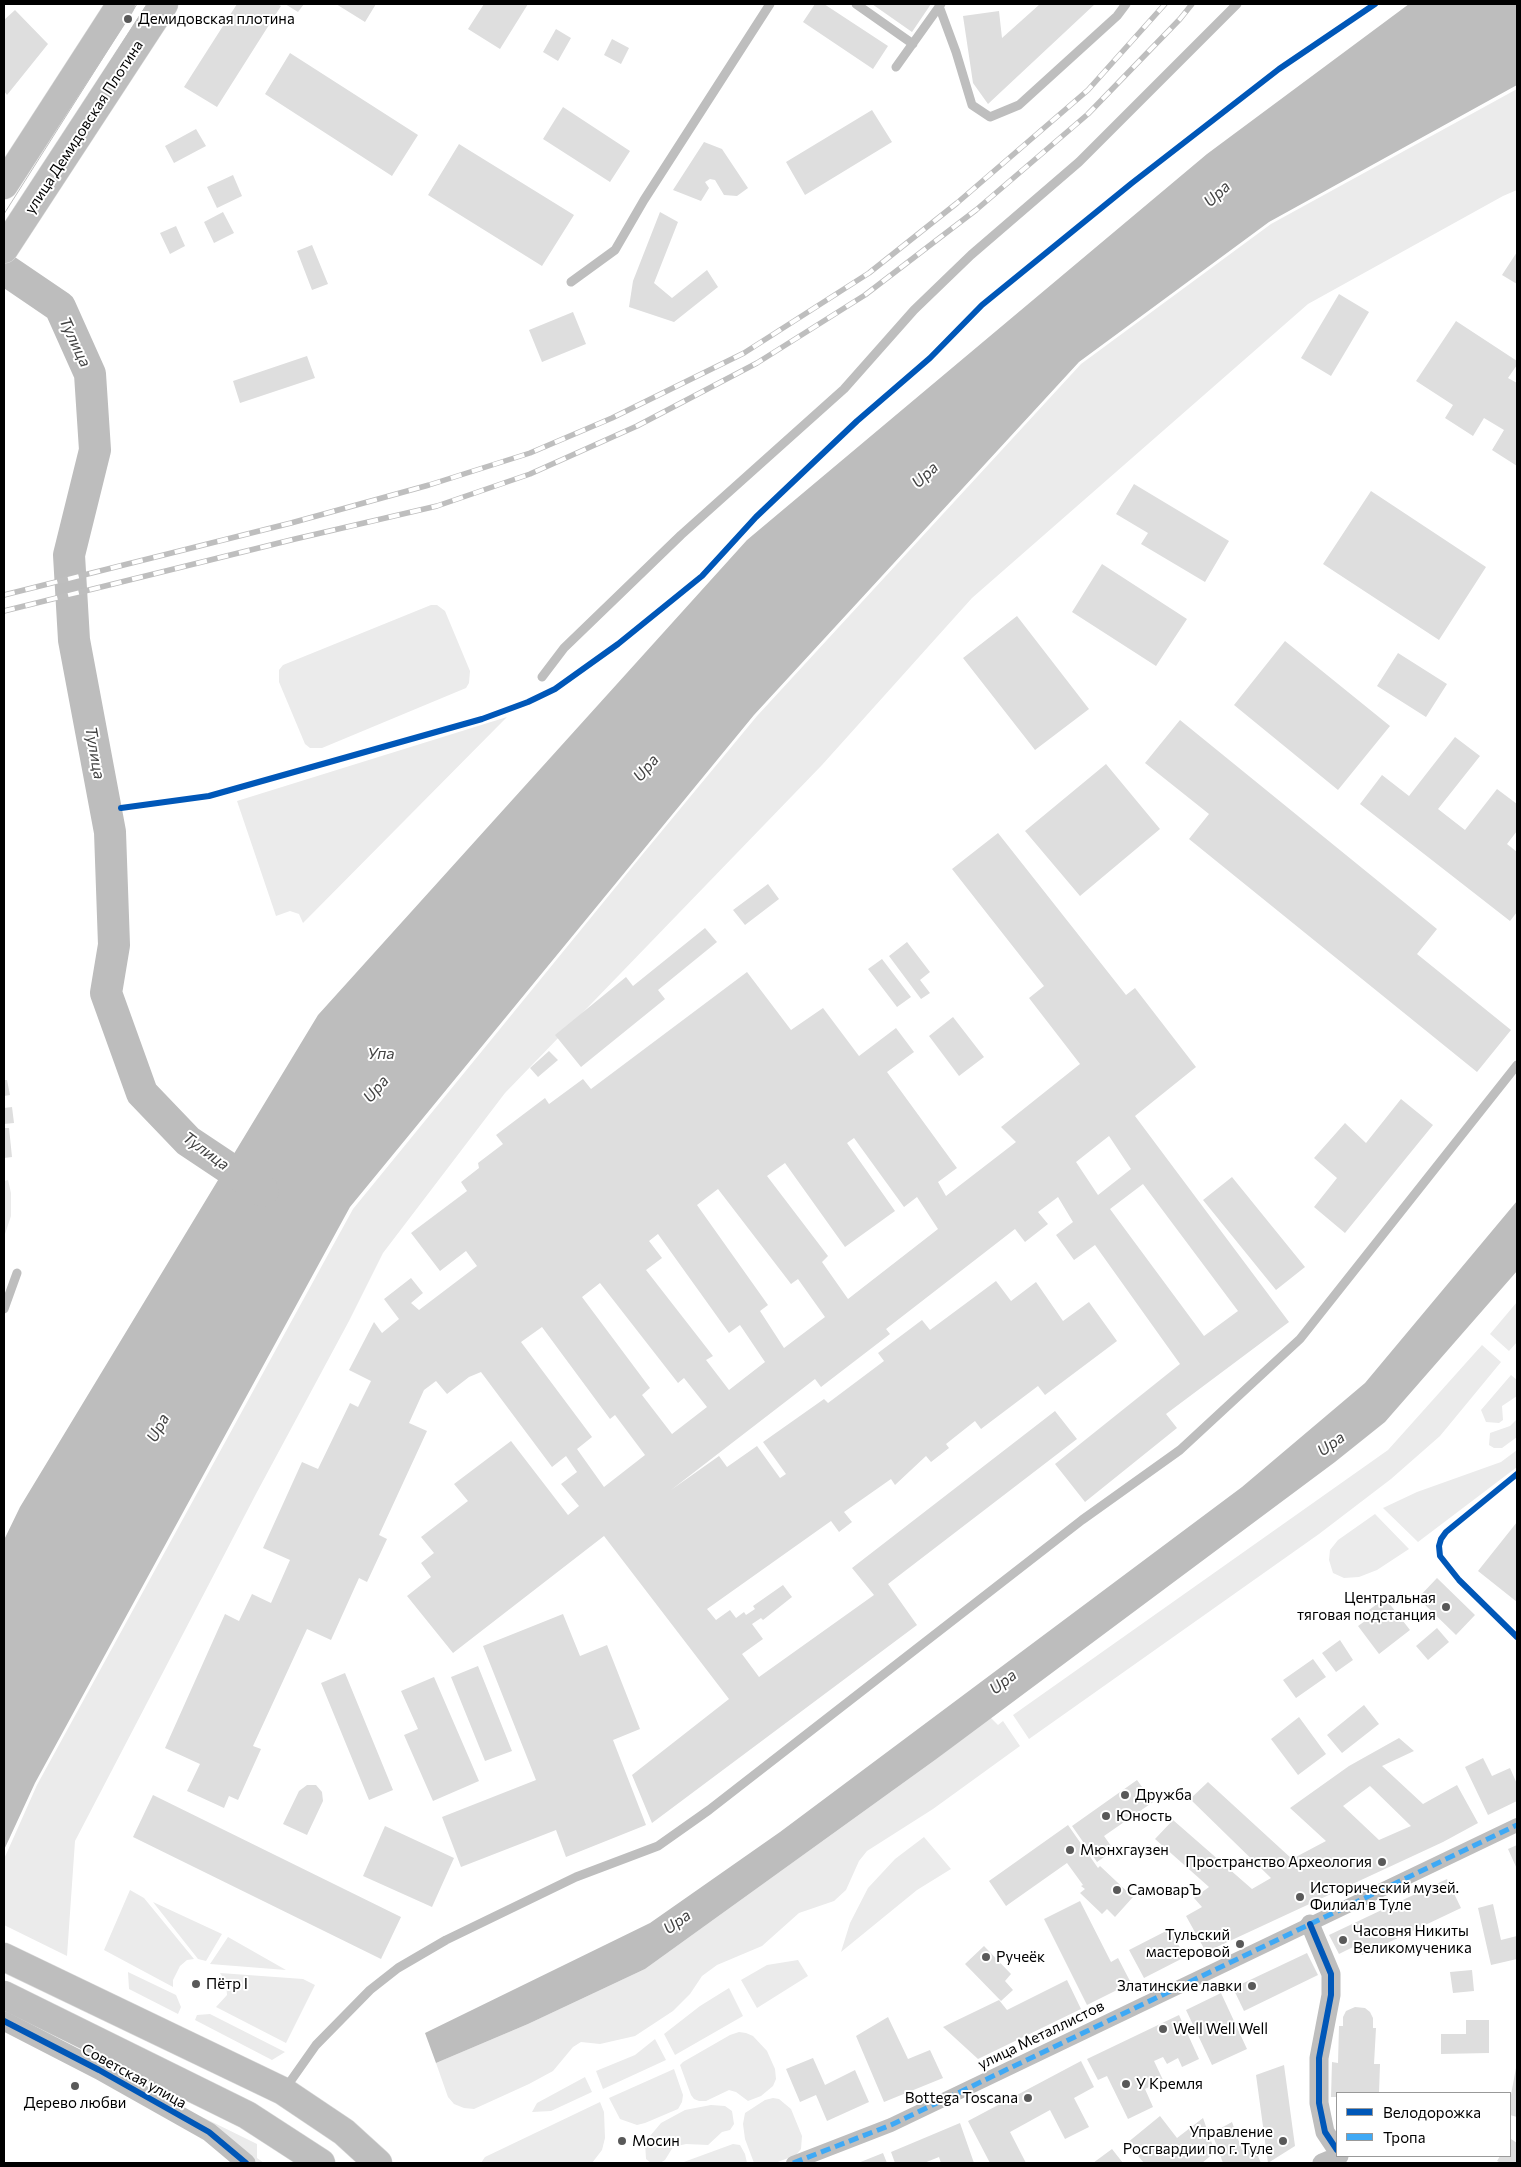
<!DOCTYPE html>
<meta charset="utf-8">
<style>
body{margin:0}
#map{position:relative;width:1521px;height:2167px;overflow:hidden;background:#fff;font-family:Commissioner,sans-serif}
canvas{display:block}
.frame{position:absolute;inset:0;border:5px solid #000;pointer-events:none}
.legend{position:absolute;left:1336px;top:2092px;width:175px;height:65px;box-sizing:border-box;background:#fff;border:1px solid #999;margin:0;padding:6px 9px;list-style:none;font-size:15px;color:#000}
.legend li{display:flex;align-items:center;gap:10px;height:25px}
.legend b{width:25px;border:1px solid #999}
</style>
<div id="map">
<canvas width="1521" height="2167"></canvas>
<div class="frame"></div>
<ul class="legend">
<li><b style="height:6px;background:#0057b8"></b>Велодорожка</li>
<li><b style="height:6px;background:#3fa9f5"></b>Тропа</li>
</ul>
</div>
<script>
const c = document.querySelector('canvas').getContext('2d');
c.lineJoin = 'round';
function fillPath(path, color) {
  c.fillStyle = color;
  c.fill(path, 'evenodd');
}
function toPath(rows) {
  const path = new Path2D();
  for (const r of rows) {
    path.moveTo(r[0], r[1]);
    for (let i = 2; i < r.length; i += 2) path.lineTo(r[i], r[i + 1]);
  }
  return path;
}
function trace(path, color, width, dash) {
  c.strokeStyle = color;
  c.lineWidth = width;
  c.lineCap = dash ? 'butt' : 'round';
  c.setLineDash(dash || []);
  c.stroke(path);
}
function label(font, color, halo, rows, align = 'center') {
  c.font = font + ' Commissioner,sans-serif';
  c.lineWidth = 4;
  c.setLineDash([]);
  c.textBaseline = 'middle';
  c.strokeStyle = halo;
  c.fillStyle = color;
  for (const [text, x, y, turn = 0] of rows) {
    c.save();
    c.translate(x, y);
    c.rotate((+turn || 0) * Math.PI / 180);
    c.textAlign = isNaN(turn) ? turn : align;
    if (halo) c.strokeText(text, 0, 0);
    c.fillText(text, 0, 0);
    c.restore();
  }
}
fillPath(toPath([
 [1517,89,1517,190,1503,196,1308,304,972,598,822,765,505,1093,383,1253,349,1321,257,1492,75,1841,67,1956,4,1925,4,1859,37,1785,353,1209,642,855,757,716,1081,364,1271,224],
 [431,605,437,605,445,611,470,671,469,683,466,688,322,748,310,748,305,744,279,682,279,670,283,665],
 [507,717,303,923,299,914,290,911,276,916,237,801],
 [8,1180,11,1193,11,1216,4,1237,4,1181],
 [1517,1302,1517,1342,1509,1351,1490,1334],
 [1482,1345,1501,1362,1440,1436,1391,1479,1319,1534,1029,1739,1013,1715,1388,1450],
 [1511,1375,1517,1380,1517,1396,1502,1406,1503,1420,1499,1423,1486,1422,1481,1410],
 [1517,1413,1517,1437,1502,1448,1494,1448,1489,1445,1490,1433,1510,1426,1516,1420],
 [1517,1450,1517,1467,1418,1542,1383,1508,1417,1492,1501,1462],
 [1375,1514,1409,1549,1377,1570,1359,1577,1344,1578,1333,1573,1329,1560,1330,1550,1338,1540],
 [990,1717,998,1725,1003,1721,1020,1746,933,1809,867,1851,859,1861,846,1890,834,1901,799,1913,762,1946,717,1965,702,1976,690,1994,673,2011,635,2036,600,2044,581,2042,573,2047,553,2071,529,2084,474,2109,464,2108,454,2104,448,2097,436,2063,528,2024,645,1969,935,1760],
 [924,1837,951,1869,917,1890,841,1952,850,1923,868,1888,895,1859],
 [130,1890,144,1898,194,1959,187,1960,180,1966,173,1980,173,1987,104,1950],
 [153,1902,222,1934,206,1961,198,1959],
 [228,1937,286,1970,210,1964],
 [798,1960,808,1976,757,2008,741,1980,767,1965],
 [128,1972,176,1995,181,2007,178,2014,129,1989],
 [220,1973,303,1979,315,1985,286,2043,216,2007,227,1995,226,1982],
 [729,1988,743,2016,675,2055,664,2034,700,2006],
 [210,2014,285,2052,272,2060,195,2020,197,2015],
 [739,2032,746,2033,753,2036,767,2051,775,2069,776,2079,773,2086,761,2096,748,2101,736,2092,729,2090,706,2101,699,2101,694,2099,691,2095,680,2065,683,2062,730,2035],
 [655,2039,666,2060,603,2089,596,2071,635,2055],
 [674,2069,683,2095,682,2102,678,2109,645,2123,637,2125,620,2119,609,2098],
 [585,2077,592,2092,551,2111,532,2112,537,2103],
 [143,2088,257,2144,257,2158,264,2163,255,2163],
 [773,2098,779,2099,791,2109,802,2136,801,2149,796,2155,775,2163,754,2163,745,2139,743,2124,745,2113,765,2100],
 [600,2102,604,2112,605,2138,602,2150,592,2163,481,2163,485,2157],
 [711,2105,725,2106,732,2111,734,2124,730,2130,722,2132,708,2145,686,2144,673,2147,665,2160,660,2163,651,2163,646,2159,645,2142,661,2123,685,2110],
 [733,2144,740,2145,745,2154,747,2163,681,2163]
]), '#ebebeb');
fillPath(toPath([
 [1409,4,1517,4,1517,85,1269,222,1079,362,754,715,350,1207,35,1783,4,1850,4,1540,20,1507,318,1015,747,540,1207,154],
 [1517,1201,1517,1271,1385,1422,1335,1462,935,1760,645,1969,528,2024,436,2063,425,2033,650,1923,780,1832,1242,1487,1365,1383]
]), '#bdbdbd');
trace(toPath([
 [4,269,60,307,90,374,95,450,69,555,74,640,110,832,114,945,106,993,142,1093,188,1141,263,1191]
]), '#bdbdbd', 32);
fillPath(toPath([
 [237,4,277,4,281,6,217,107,184,87],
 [285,4,304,4,298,12],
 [336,4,376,4,365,22],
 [484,4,528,4,500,49,468,29],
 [815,4,824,4,888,46,873,69,803,22],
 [872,4,931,4,912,32],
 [1040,4,1095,4,988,104,973,83,963,16,999,11,1002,38],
 [15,10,48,44,7,95,4,91,4,20],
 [556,29,571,38,558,61,543,52],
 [612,39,629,48,621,64,604,55],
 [290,53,418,135,392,176,265,94],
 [563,107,630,151,610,182,543,139],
 [872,110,892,142,805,195,786,162],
 [196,129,206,146,174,163,165,146],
 [704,142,722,149,748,188,737,196,724,195,715,180,710,179,705,182,709,188,701,201,673,190],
 [459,144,574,215,542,266,428,195],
 [233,175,242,196,217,208,207,187],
 [223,212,234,233,214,243,204,222],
 [660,212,678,222,654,283,672,298,707,270,718,287,674,322,629,307,633,281],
 [176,226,185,246,170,254,160,233],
 [312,245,328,284,312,290,297,251],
 [1517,252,1517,284,1502,275],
 [1339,294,1369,312,1331,376,1301,358],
 [573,312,586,344,542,362,529,330],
 [1456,321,1517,361,1517,365,1508,378,1517,383,1517,466,1492,450,1504,430,1484,418,1473,436,1445,418,1453,405,1416,381],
 [307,356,315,378,240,403,233,381],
 [1134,484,1229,541,1205,582,1141,544,1148,533,1116,514],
 [1371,491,1486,567,1439,640,1323,564],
 [1102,564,1187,619,1156,666,1072,612],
 [1017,616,1089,709,1035,750,963,658],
 [1285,641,1390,726,1338,790,1234,705],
 [1398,653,1447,684,1426,717,1377,686],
 [1180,720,1437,929,1417,954,1511,1030,1477,1072,1189,839,1209,814,1145,763],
 [1455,737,1480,756,1438,809,1465,830,1497,789,1517,804,1517,831,1507,844,1517,852,1517,912,1510,921,1360,804,1382,775,1409,796],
 [1106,764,1160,829,1080,896,1025,831],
 [998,833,1126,995,1135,988,1196,1067,1135,1116,1289,1322,1166,1414,1177,1428,1085,1502,1055,1464,1180,1364,1095,1245,1074,1260,1056,1235,1073,1222,1058,1197,1038,1212,1048,1224,1025,1242,1015,1229,886,1329,890,1334,821,1387,815,1379,671,1490,719,1456,727,1467,757,1446,780,1478,786,1474,763,1442,824,1399,828,1403,884,1361,878,1353,922,1320,930,1330,996,1281,1011,1301,1036,1282,1063,1321,1089,1302,1117,1341,1045,1395,1038,1386,981,1429,975,1421,946,1444,949,1448,931,1462,926,1456,895,1485,891,1479,844,1512,852,1522,839,1532,831,1521,707,1609,716,1620,730,1610,736,1618,744,1612,746,1615,755,1609,753,1606,783,1585,792,1597,763,1620,761,1618,752,1624,763,1639,742,1654,759,1677,874,1595,852,1568,1055,1411,1077,1439,888,1584,917,1625,652,1823,632,1775,729,1699,604,1536,453,1653,407,1596,431,1577,421,1563,434,1553,421,1537,468,1501,454,1484,511,1441,568,1515,579,1506,561,1484,577,1472,566,1456,552,1467,481,1372,469,1377,447,1394,436,1381,424,1390,409,1423,427,1431,379,1535,387,1539,367,1582,359,1578,331,1640,307,1629,253,1746,261,1749,238,1800,229,1796,224,1808,187,1791,200,1764,165,1748,225,1614,239,1621,252,1594,271,1603,290,1560,263,1548,302,1462,318,1469,350,1403,358,1407,371,1381,349,1370,374,1322,382,1333,399,1319,384,1299,411,1278,423,1293,411,1303,419,1310,477,1266,466,1251,440,1271,411,1233,467,1191,461,1182,479,1168,478,1163,503,1144,496,1135,545,1098,549,1104,583,1079,591,1089,747,972,791,1030,823,1008,859,1056,896,1028,914,1052,887,1072,957,1168,938,1182,946,1196,1016,1142,1001,1127,1080,1064,1029,998,1044,986,952,869],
 [1109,1136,1131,1169,1098,1195,1076,1162],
 [854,1138,904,1207,917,1197,938,1229,848,1299,822,1262,828,1256,767,1176,785,1163,845,1247,895,1211,847,1143],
 [1143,1184,1238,1311,1204,1336,1110,1209],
 [718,1189,791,1284,798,1279,825,1317,784,1348,760,1311,768,1305,697,1205],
 [658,1234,729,1333,740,1325,765,1362,729,1390,706,1360,713,1356,646,1270,662,1258,649,1241],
 [600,1283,678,1383,684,1378,707,1407,672,1434,642,1395,650,1388,582,1297],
 [542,1327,610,1419,615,1415,645,1455,604,1487,577,1449,592,1437,521,1342],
 [768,884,779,899,745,925,733,910],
 [705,928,717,942,658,990,665,999,581,1067,555,1035,626,977,633,986],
 [907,942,930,972,920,980,930,993,921,999,889,956],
 [882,959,911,997,897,1007,868,969],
 [953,1017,984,1057,959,1076,929,1036],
 [549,1051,558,1060,538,1077,530,1068],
 [4,1080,7,1080,10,1095,4,1096],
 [1401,1099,1433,1125,1345,1233,1314,1207,1337,1178,1314,1158,1345,1123,1366,1143],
 [12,1107,14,1123,4,1124,4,1108],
 [4,1128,9,1128,12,1157,4,1158],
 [1232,1177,1305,1267,1276,1290,1203,1200],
 [1517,1522,1517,1602,1478,1571],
 [1437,1578,1475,1615,1456,1635,1418,1598],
 [1385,1598,1410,1630,1379,1654,1358,1626,1365,1621,1361,1616],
 [563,1614,580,1656,607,1645,640,1729,613,1740,646,1825,566,1857,556,1830,461,1867,442,1817,536,1780,483,1646],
 [1437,1628,1449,1642,1428,1660,1416,1646],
 [1340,1640,1353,1660,1336,1672,1322,1653],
 [1313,1659,1326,1677,1296,1698,1283,1680],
 [478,1666,512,1751,485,1761,451,1677],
 [345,1673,393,1790,369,1800,321,1683],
 [434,1677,479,1781,433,1801,404,1735,418,1729,401,1691],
 [1364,1705,1379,1724,1342,1753,1327,1735],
 [1299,1717,1326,1754,1298,1775,1271,1739],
 [1399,1738,1414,1751,1382,1766,1423,1804,1457,1785,1478,1823,1443,1842,1206,1952,1186,1916,1202,1907,1194,1898,1209,1887,1155,1839,1173,1820,1252,1889,1271,1878,1190,1799,1208,1782,1292,1859,1326,1841,1290,1808,1349,1766],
 [1370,1786,1411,1826,1379,1840,1343,1806],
 [1483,1758,1492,1776,1510,1768,1517,1784,1517,1801,1488,1815,1465,1767],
 [1137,1780,1153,1802,1104,1836,1114,1850,1097,1862,1072,1826],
 [307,1785,316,1785,322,1792,323,1801,307,1835,283,1824,299,1791],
 [153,1795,401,1917,381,1959,133,1837],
 [1068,1825,1098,1868,1100,1866,1133,1897,1115,1917,1107,1909,1102,1914,1080,1893,1085,1889,1081,1886,1083,1885,1067,1863,1006,1906,989,1881],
 [385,1826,454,1858,432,1907,363,1876],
 [1517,1845,1517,1869,1508,1849],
 [1447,1879,1461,1908,1362,1955,1357,1945,1339,1954,1329,1935],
 [1080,1901,1111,1962,1118,1958,1131,1983,1087,2005,1044,1919],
 [1493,1904,1501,1940,1517,1936,1517,1959,1491,1965,1478,1908],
 [1170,1929,1185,1957,1144,1978,1129,1950],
 [984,1946,1011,1974,1005,1981,1013,1990,1001,2001,965,1964],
 [1307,1953,1318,1975,1244,2011,1233,1988],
 [1472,1970,1474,1991,1453,1993,1450,1972],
 [1067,1980,1081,2009,978,2059,943,2027,999,2000,1007,2010],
 [1221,1993,1247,2049,1212,2065,1186,2010],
 [1355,2007,1365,2008,1370,2012,1373,2018,1373,2028,1376,2028,1374,2064,1380,2064,1379,2093,1337,2093,1337,2097,1331,2097,1332,2062,1338,2063,1339,2026,1343,2026,1343,2017,1346,2011],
 [1179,2015,1199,2059,1182,2067,1178,2058,1167,2064,1163,2057,1154,2061,1163,2080,1145,2089,1153,2107,1128,2119,1107,2076,1098,2080,1087,2059],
 [888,2017,908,2059,930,2050,943,2078,884,2102,856,2036],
 [1466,2020,1489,2020,1489,2053,1441,2054,1441,2034,1466,2034],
 [813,2058,825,2085,855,2070,869,2102,827,2121,816,2095,800,2102,786,2069],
 [1081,2061,1094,2087,1074,2098,1089,2127,1065,2139,1050,2110,1010,2132,1026,2163,990,2163,968,2121],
 [1284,2065,1295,2146,1268,2163,1256,2075],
 [1516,2068,1517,2068,1517,2117,1510,2115,1510,2100],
 [1160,2116,1177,2138,1203,2118,1215,2152,1202,2163,1144,2163,1127,2143],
 [1232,2122,1242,2150,1253,2145,1261,2163,1223,2163,1212,2133],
 [960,2123,974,2163,941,2163,939,2157,924,2163,895,2163,891,2152],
 [1511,2139,1517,2143,1517,2163,1501,2163,1497,2161,1500,2156,1510,2156],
 [1112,2149,1123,2163,1093,2163],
 [883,2153,887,2163,858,2163]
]), '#dedede');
const primary = toPath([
 [4,185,121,4],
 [4,249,164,4],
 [4,1957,283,2091,344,2132,378,2163],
 [4,1995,247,2115,321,2163]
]);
trace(primary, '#dbdbdb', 29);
trace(toPath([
 [856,4,913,44],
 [939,6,956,52,972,105,990,117,1019,105,1117,16,1126,4],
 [896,67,941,4],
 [571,282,615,250,644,200,770,4],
 [542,677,564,648,681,535,844,389,914,310,971,255,1079,162,1237,4],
 [4,1309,17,1273],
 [285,2089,316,2045,370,1990,398,1968,446,1940,576,1877,658,1846,709,1810,1082,1520,1180,1450,1300,1339,1517,1065]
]), '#bebebe', 9);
trace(toPath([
 [793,2163,891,2125,1517,1825]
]), '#bebebe', 14);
trace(toPath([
 [1310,1924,1331,1974,1331,1995,1319,2058,1319,2103,1325,2132,1337,2150],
 [4,2021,99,2070,209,2132,246,2163],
 [1322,2163,1339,2156]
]), '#bebebe', 19);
trace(primary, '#bebebe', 28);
trace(toPath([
 [4,214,137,4],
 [4,228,147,4],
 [4,2016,101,2066,211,2128,253,2163],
 [4,2025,206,2134,240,2163]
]), '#bebebe', 1);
const rail = toPath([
 [4,595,291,523,429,485,530,453,612,418,744,353,869,273,957,203,1088,90,1165,4],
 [4,611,295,539,437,506,530,474,637,426,757,363,865,295,976,210,1088,114,1180,19,1192,4]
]);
trace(rail, '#bebebe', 5.5);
trace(rail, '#fff', 4, [11]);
trace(toPath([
 [793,2163,891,2125,1517,1825]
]), '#3fa9f5', 5, [10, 5]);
trace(toPath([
 [121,808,209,796,482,719,528,702,555,689,618,644,702,576,756,517,857,421,930,358,982,305,1132,183,1279,69,1375,4],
 [1517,1474,1446,1532,1441,1539,1439,1546,1440,1556,1459,1580,1517,1637],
 [1310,1924,1331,1974,1331,1995,1319,2058,1319,2103,1325,2132,1337,2150],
 [4,2021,99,2070,209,2132,246,2163]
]), '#0057b8', 6);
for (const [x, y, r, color] of [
 [128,19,5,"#595959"],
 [1446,1607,5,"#595959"],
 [1125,1795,5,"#595959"],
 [1106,1816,5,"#595959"],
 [1070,1850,5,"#595959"],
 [1382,1862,5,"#595959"],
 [1117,1890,5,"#595959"],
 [1300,1897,5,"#595959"],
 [1343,1940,5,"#595959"],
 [1240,1944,5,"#595959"],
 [986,1957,5,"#595959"],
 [196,1984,5,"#595959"],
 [1252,1986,5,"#595959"],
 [1163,2029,5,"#595959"],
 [1126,2084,5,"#595959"],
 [75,2086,5,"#595959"],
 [1028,2098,5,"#595959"],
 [622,2141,5,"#595959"],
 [1283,2141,5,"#595959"]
]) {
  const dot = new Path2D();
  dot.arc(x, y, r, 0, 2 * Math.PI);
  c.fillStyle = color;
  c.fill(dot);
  trace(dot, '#fff', 2);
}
label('15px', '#000', '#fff', [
 ["Демидовская плотина",138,19],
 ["Центральная",1436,1598,"right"],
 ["тяговая подстанция",1436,1615,"right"],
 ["Дружба",1135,1795],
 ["Юность",1116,1816],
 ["Мюнхгаузен",1080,1850],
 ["Пространство Археология",1372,1862,"right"],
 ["Исторический музей.",1310,1888],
 ["Филиал в Туле",1310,1905],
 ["СамоварЪ",1127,1890],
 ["Часовня Никиты",1353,1931],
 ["Великомученика",1353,1948],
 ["Тульский",1230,1935,"right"],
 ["мастеровой",1230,1952,"right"],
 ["Ручеёк",996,1957],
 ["Пётр I",206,1984],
 ["Златинские лавки",1242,1986,"right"],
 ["Well Well Well",1173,2029],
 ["У Кремля",1136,2084],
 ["Bottega Toscana",1018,2098,"right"],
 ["Дерево любви",75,2103,"center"],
 ["Управление",1273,2132,"right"],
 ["Росгвардии по г. Туле",1273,2149,"right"],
 ["Мосин",632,2141]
], 'left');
label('15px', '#000', '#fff', [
 ["улица Демидовская Плотина",84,127,-57],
 ["улица Металлистов",1041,2035,-26],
 ["Советская улица",134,2076,29]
]);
label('italic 16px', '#424242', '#fff', [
 ["Upa",1217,194,-44],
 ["Тулица",75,342,65],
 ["Upa",925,475,-44],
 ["Тулица",95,753,80],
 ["Upa",646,768,-50],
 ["Упа",381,1054],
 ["Upa",376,1089,-50],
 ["Тулица",206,1151,36],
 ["Upa",158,1428,-62],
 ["Upa",1331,1444,-36],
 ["Upa",1003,1682,-38],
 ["Upa",677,1922,-36]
]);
</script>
